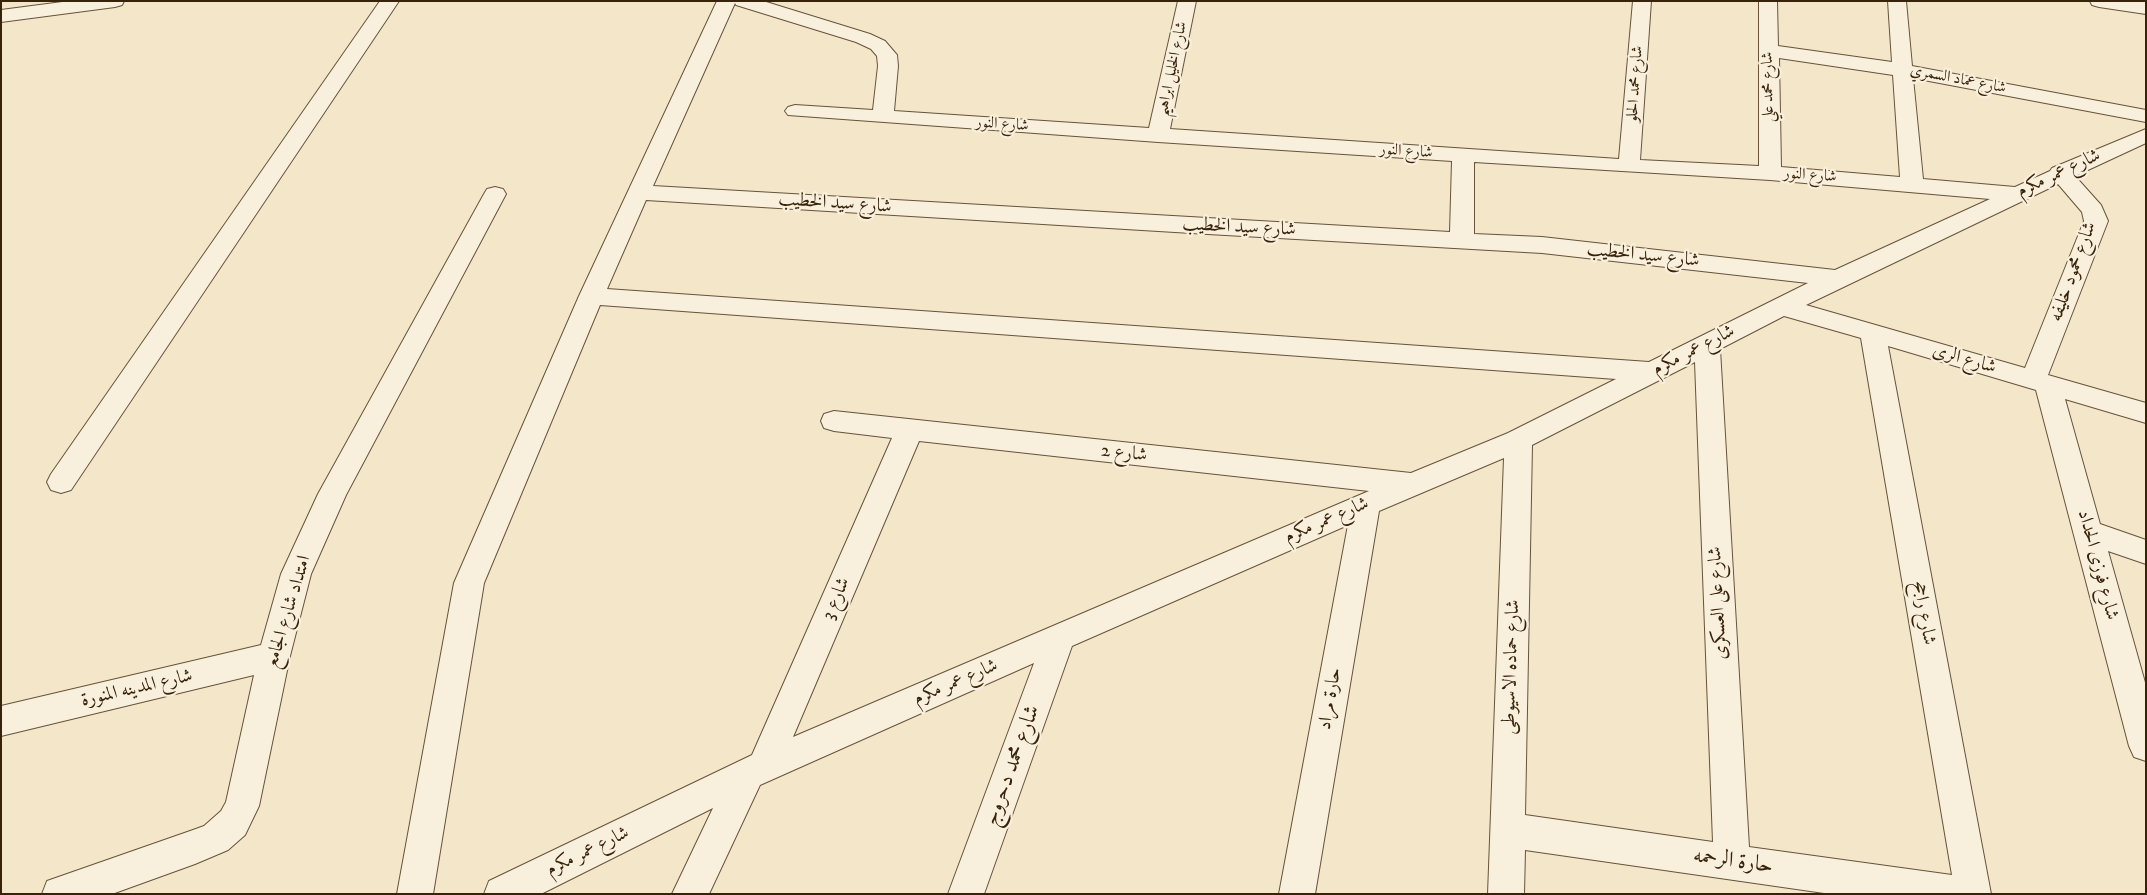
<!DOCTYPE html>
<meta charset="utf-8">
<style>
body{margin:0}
#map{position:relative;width:2147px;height:895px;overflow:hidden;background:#f4e6c9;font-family:"IM FELL DW Pica",serif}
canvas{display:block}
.frame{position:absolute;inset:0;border:2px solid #37220a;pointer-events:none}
</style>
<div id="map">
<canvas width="2147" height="895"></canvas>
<div class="frame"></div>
</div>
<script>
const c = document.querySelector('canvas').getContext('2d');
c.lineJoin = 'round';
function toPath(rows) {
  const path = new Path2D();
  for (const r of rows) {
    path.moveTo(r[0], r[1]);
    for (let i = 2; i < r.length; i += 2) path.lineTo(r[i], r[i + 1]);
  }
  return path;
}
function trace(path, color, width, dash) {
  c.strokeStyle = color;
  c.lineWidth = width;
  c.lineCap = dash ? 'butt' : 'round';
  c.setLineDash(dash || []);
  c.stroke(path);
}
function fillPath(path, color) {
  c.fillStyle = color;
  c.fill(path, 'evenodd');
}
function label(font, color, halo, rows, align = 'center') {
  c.font = font + ' "IM FELL DW Pica",Amiri,serif';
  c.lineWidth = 4.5;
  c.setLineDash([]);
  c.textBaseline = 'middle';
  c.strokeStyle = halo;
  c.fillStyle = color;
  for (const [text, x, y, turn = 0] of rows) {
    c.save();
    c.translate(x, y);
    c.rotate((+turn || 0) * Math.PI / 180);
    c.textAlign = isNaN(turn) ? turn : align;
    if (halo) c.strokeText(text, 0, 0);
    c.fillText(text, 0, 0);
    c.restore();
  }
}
const minor = toPath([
 [70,1,124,1,122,5,115,7,1,22,1,10,70,1],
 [380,1,399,1,71,490,61,493,51,490,47,482,51,474,380,1],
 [717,1,763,1,870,34,885,41,897,55,898,66,894,111,1149,128,1178,1,1196,1,1170,129,1619,159,1633,1,1651,1,1640,160,1759,166,1759,1,1777,1,1778,46,1892,62,1888,1,1906,1,1912,66,2146,110,2146,122,1913,78,1923,179,2015,187,2050,171,2052,168,2146,129,2146,143,2075,176,2101,205,2108,221,2048,375,2146,403,2146,423,2065,399,2100,524,2146,540,2146,564,2108,551,2146,686,2146,761,2134,757,2129,746,2036,390,1888,346,1991,894,1831,894,1525,850,1524,894,1488,894,1504,458,1379,511,1315,894,1279,894,1348,525,1072,646,984,894,948,894,1034,663,760,785,709,894,672,894,713,808,541,894,484,894,489,881,752,755,892,438,834,431,824,428,821,421,824,414,834,411,1411,473,1508,433,1616,379,600,305,484,583,433,894,397,894,454,583,579,296,717,1],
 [735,3,736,5,856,42,871,49,877,56,878,66,873,110,795,105,788,107,785,111,788,115,1158,142,1452,161,1450,232,653,186,735,3],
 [1779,58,1893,75,1900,177,1781,167,1779,58],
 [1474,162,1770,180,1990,199,1835,270,1542,237,1474,234,1474,162],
 [2058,184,2082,212,2084,221,2025,368,1806,305,2058,184],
 [646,200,1208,234,1542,253,1808,283,1649,362,607,289,646,200],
 [1784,316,1861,338,1952,875,1749,847,1720,349,1784,316],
 [1695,362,1713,842,1525,815,1532,445,1695,362],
 [919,441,1369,491,793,737,919,441],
 [2090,1,2146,2,2146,14,2099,7,2092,5,2090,1],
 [495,187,503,189,506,194,346,495,311,574,290,656,259,806,245,835,228,850,195,864,112,894,42,894,47,881,193,830,204,826,221,811,226,802,254,675,1,736,1,706,261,645,281,574,318,494,484,194,487,189,495,187]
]);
trace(minor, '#66533a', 2);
fillPath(minor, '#f8efdc');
label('16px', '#37220a', '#f8efdc', [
 ["شارع الخليل ابراهيم",1173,69,-78],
 ["شارع عماد السمري",1958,80,11],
 ["شارع محمد الحلو",1636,84,-86],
 ["شارع محمد علي",1769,87,-91],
 ["شارع النور",1002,125,4],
 ["شارع النور",1406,152,4],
 ["شارع النور",1810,176,4]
]);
label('19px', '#37220a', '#f8efdc', [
 ["شارع عمر مكرم",2059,174,-25],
 ["شارع سيد الخطيب",835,204,4],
 ["شارع سيد الخطيب",1239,228,3],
 ["شارع سيد الخطيب",1643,256,6],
 ["شارع محمود خليفه",2074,272,-70],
 ["شارع عمر مكرم",1694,351,-27],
 ["شارع الرى",1964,360,16],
 ["شارع 2",1124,454,6],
 ["شارع عمر مكرم",1327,521,-23],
 ["شارع فوزى الحداد",2097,565,75],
 ["شارع 3",837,599,-67],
 ["شارع على العسكرى",1719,603,-93],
 ["امتداد شارع الجامع",289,612,-73],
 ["شارع راجح",1923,613,80],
 ["شارع حماده الاسيوطى",1512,667,-88],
 ["شارع عمر مكرم",956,683,-23],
 ["شارع المدينه المنورة",137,689,-13],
 ["حارة مراد",1331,699,-80],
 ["شارع عمر مكرم",588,852,-26]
]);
label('22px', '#37220a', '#f8efdc', [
 ["شارع محمد دحروج",1013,766,-70],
 ["حارة الرحمه",1733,862,8]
]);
</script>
